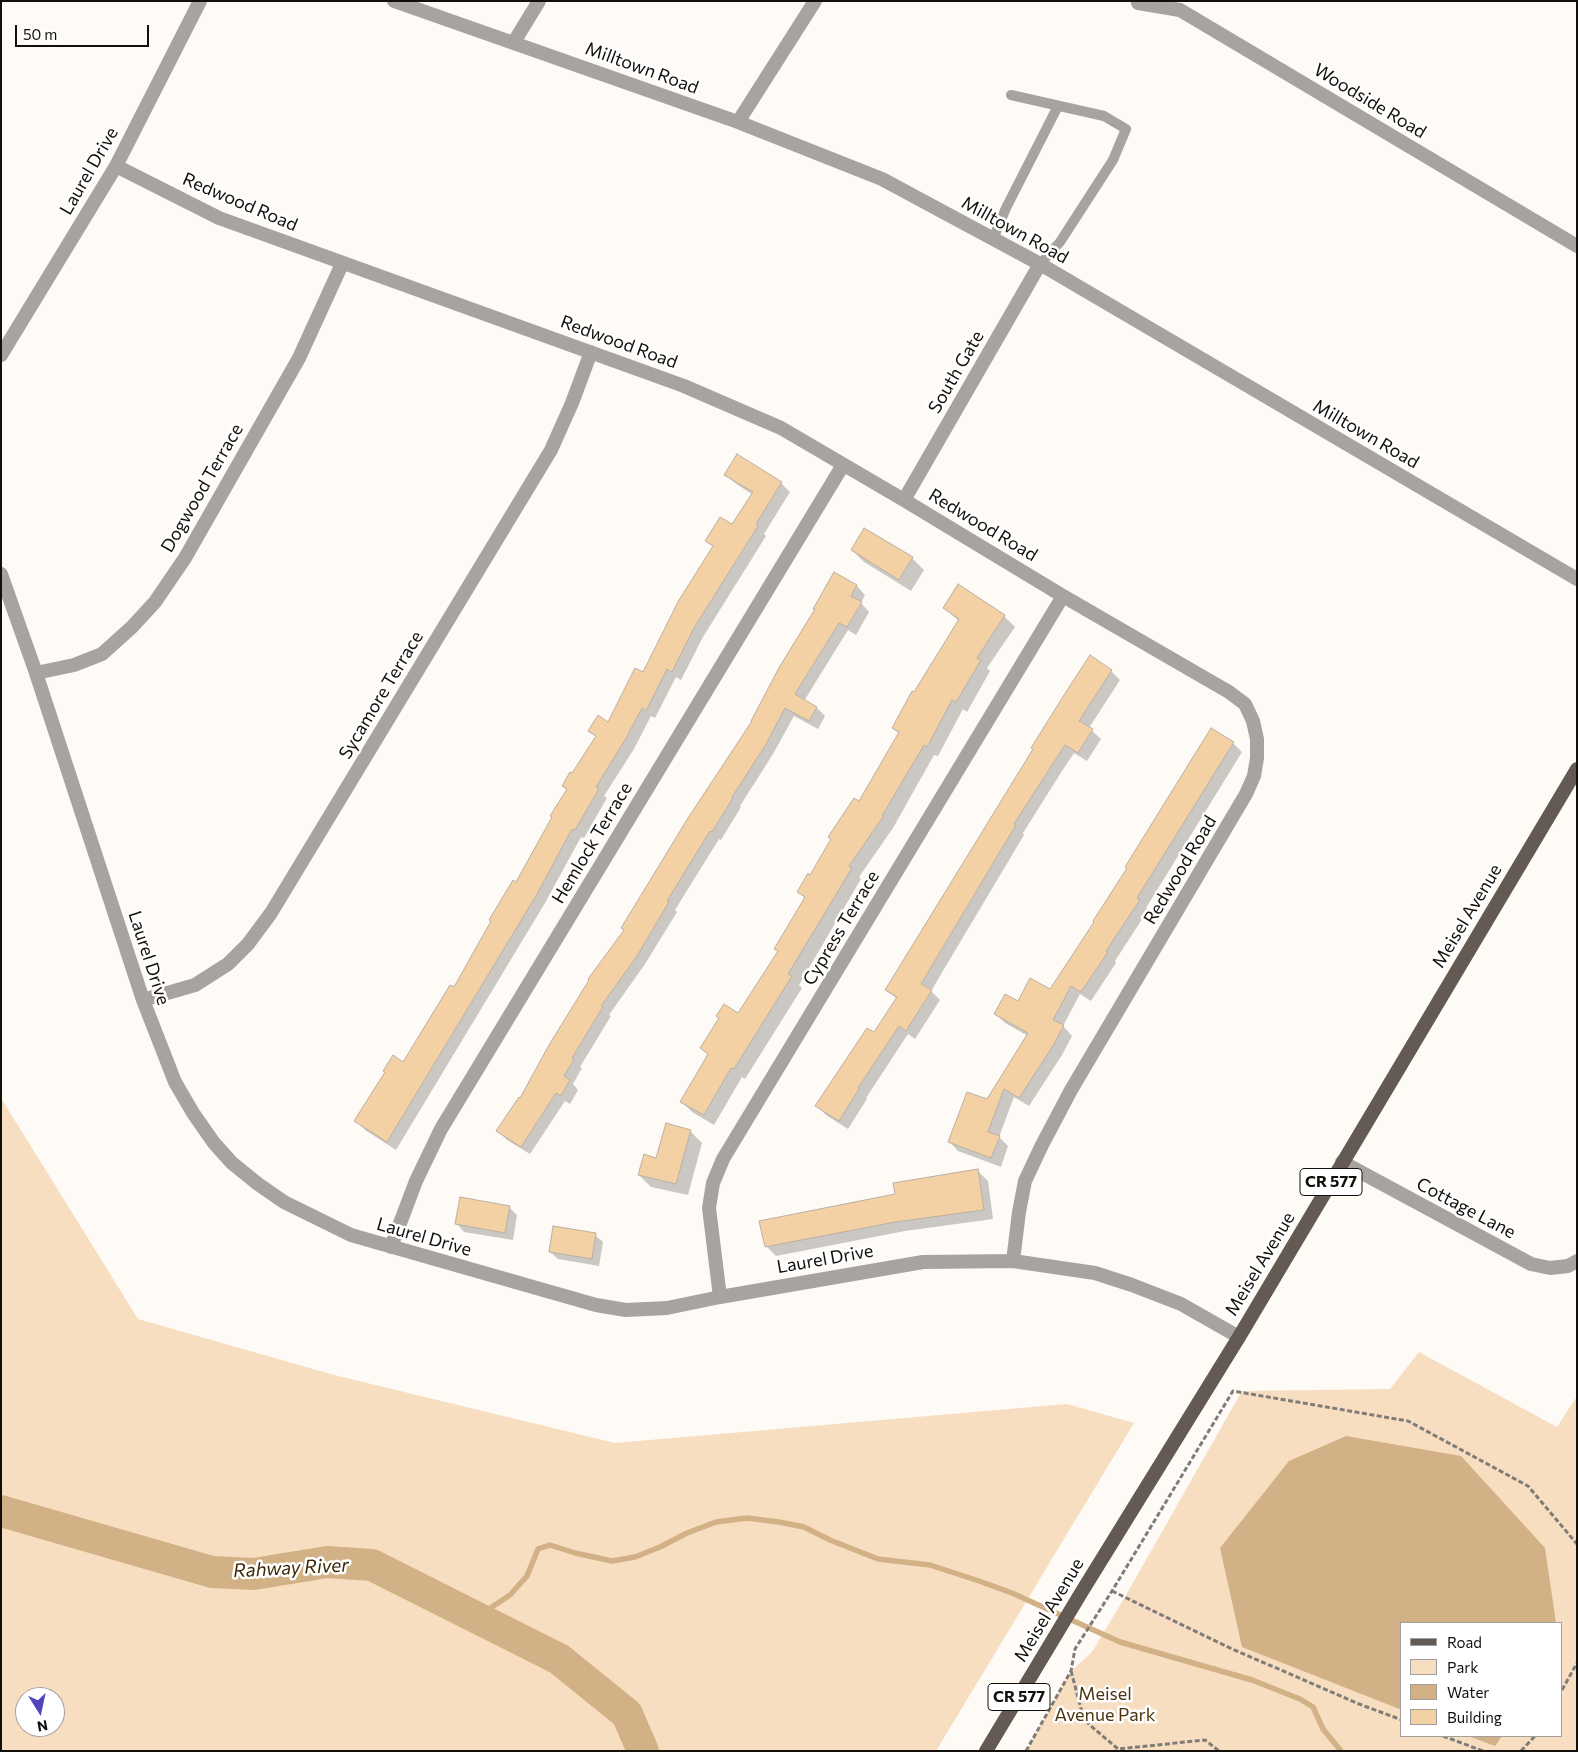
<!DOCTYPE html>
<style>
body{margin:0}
#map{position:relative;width:1578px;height:1752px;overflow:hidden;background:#fefaf5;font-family:Commissioner,sans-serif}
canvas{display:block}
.frame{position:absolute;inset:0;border:2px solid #13100c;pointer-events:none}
.legend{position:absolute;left:1400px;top:1622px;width:162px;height:115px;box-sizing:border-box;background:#fff;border:1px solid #a19f9e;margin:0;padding:6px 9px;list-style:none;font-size:15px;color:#13100c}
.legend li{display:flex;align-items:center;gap:10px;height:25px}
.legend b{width:25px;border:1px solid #a19f9e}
.north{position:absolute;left:15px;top:1687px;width:50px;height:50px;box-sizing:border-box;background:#fff;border:1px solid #a19f9e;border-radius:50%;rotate:170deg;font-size:14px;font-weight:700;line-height:20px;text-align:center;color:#13100c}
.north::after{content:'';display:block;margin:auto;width:18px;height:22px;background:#5244bc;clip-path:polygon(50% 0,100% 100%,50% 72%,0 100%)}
.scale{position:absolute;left:15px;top:25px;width:134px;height:22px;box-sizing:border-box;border:2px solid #13100c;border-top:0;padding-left:6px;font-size:15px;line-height:18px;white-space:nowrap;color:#13100c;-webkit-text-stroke:4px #fff;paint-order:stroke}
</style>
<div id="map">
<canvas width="1578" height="1752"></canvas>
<div class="frame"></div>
<ul class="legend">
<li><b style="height:6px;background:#635b53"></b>Road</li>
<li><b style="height:14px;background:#f7dec1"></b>Park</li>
<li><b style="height:14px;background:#d3b186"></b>Water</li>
<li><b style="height:14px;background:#f4d1a5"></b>Building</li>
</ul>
<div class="north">N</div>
<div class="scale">50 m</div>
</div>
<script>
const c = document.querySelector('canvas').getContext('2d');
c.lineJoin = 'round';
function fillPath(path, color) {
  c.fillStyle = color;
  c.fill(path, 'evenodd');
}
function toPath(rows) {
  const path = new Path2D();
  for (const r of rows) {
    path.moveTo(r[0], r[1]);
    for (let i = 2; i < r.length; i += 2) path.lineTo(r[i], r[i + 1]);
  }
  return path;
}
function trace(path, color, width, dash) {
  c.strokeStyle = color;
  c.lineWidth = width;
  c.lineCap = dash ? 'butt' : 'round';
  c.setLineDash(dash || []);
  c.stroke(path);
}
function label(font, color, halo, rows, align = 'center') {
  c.font = font + ' Commissioner,sans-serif';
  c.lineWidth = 5;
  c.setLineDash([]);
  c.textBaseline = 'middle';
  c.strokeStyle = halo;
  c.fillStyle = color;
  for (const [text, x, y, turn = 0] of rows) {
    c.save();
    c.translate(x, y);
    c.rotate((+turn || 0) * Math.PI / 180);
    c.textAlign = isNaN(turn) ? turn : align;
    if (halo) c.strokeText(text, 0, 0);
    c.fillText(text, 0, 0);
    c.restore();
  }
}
fillPath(toPath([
 [1,1098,138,1319,334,1375,615,1443,1067,1404,1134,1423,936,1751,1,1751],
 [25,1697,55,1697,55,1727,25,1727],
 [1419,1352,1557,1427,1575,1399,1577,1399,1577,1751,1026,1751,1071,1671,1092,1652,1126,1595,1242,1391,1390,1389],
 [1402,1623,1562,1623,1562,1736,1402,1736]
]), '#f7dec1');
fillPath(toPath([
 [1346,1436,1461,1456,1545,1548,1556,1623,1402,1623,1402,1710,1242,1647,1220,1548,1289,1461],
 [1468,1736,1502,1736,1495,1746]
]), '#d3b186');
fillPath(toPath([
 [726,474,781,483,790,492,764,534,766,536,703,637,681,680,676,677,655,718,651,716,634,749,604,796,607,798,584,838,581,837,545,903,396,1150,365,1130,356,1121,403,1064,454,989,517,883,567,790,563,786,573,775,596,737,590,731,609,724,644,673,714,547,707,540,732,526,753,495,735,483],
 [852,550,912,558,924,570,911,591,864,562],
 [835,574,857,586,865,595,861,603,869,612,856,635,848,630,804,701,817,708,825,716,818,729,794,716,773,754,740,806,741,807,721,840,719,839,675,910,677,912,645,964,609,1015,611,1016,580,1067,582,1068,573,1084,578,1090,570,1104,565,1101,530,1154,507,1140,498,1131,520,1100,753,721,816,610],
 [944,608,1004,616,1015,627,987,668,990,671,967,712,963,709,938,756,934,755,893,828,859,877,861,879,799,985,802,988,745,1079,742,1077,714,1125,692,1112,682,1102,709,1055,701,1048,739,1015,779,952,806,899,799,892,860,803,899,734,893,728,959,621],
 [1111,671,1120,680,1089,728,1101,739,1087,761,1074,753,1062,771,1023,833,1024,835,931,991,940,1000,915,1039,908,1034,866,1098,867,1099,848,1129,826,1115,817,1106,874,1034,897,999,886,989],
 [1233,743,1242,752,1146,908,1148,910,1115,961,1116,963,1091,1001,1080,994,1063,1026,1072,1036,1062,1055,1029,1106,1014,1097,999,1137,1008,1146,1001,1167,958,1151,949,1141,987,1100,1028,1036,1005,1023,996,1014,1018,1003,1050,991],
 [690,1131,702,1143,688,1195,651,1187,639,1175],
 [978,1171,988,1181,993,1219,905,1231,776,1256,766,1246,896,1195],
 [510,1208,517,1215,513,1240,464,1232,457,1224],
 [595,1235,603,1242,599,1266,558,1259,550,1252]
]), '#0003');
trace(toPath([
 [477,1617,510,1595,527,1576,538,1549,550,1545,575,1553,612,1561,635,1557,660,1547,687,1533,716,1522,747,1518,779,1522,804,1527,830,1540,878,1559,930,1565,979,1581,1012,1593,1120,1642,1252,1680,1300,1699,1313,1707,1323,1729,1341,1751]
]), '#d3b186', 5.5);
trace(toPath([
 [1,1511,212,1572,254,1574,327,1562,372,1565,559,1659,627,1714,643,1751]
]), '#d3b186', 32);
const building = toPath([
 [737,454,782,482,756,524,758,526,694,628,672,672,667,669,646,711,642,708,625,740,596,787,599,789,575,830,572,829,537,894,387,1142,354,1121,385,1072,383,1071,393,1055,403,1062,450,985,454,987,491,921,489,920,513,880,516,882,552,817,550,816,567,789,562,786,570,772,572,773,596,736,588,731,598,715,608,722,635,668,643,672,679,600,713,546,705,541,720,517,732,524,753,492,724,475,737,454],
 [864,528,913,557,899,580,851,550,864,528],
 [834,572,857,585,851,596,862,602,847,627,839,623,795,694,817,707,809,721,785,708,765,746,732,797,733,798,712,832,710,831,667,901,669,902,637,956,601,1006,603,1007,572,1058,574,1059,564,1076,570,1080,561,1096,556,1093,521,1147,496,1131,519,1097,520,1098,549,1045,589,980,588,979,624,930,621,928,688,818,752,721,751,721,780,666,815,609,813,609,834,572],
 [958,584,1005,615,977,658,981,660,956,702,952,700,927,747,924,745,882,816,883,817,849,866,852,868,788,974,792,976,734,1069,731,1068,704,1115,680,1102,708,1054,700,1048,719,1018,716,1016,724,1004,738,1013,778,951,774,949,805,897,797,892,808,873,810,875,831,839,828,837,854,798,859,801,899,732,892,728,912,691,914,692,959,619,943,608,958,584],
 [1090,655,1112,670,1079,721,1093,729,1078,753,1065,745,1054,762,1014,824,1016,825,921,984,932,990,906,1031,899,1026,858,1088,859,1089,839,1121,815,1106,867,1028,874,1032,897,997,885,990,1033,749,1031,748,1064,695,1090,655],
 [1211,728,1234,742,1137,898,1140,900,1106,951,1108,952,1081,992,1071,986,1053,1020,1064,1025,1053,1046,1019,1098,1004,1089,988,1132,1000,1136,991,1158,948,1142,967,1092,987,1099,1028,1033,994,1014,1005,994,1018,1001,1030,978,1050,989,1094,922,1093,921,1127,868,1125,867,1211,728],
 [666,1123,691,1130,676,1184,638,1175,644,1154,656,1158,666,1123],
 [978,1169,984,1210,895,1222,765,1247,759,1221,895,1194,893,1183,978,1169],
 [460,1197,510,1206,505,1233,455,1224,460,1197],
 [553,1226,596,1233,592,1259,549,1252,553,1226]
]);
fillPath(building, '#f4d1a5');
trace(building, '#b9afa3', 1);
trace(toPath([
 [1112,1591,1230,1648,1359,1704,1402,1720],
 [1071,1671,1084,1720,1118,1749,1205,1740,1219,1751],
 [1562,1690,1577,1663],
 [1443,1736,1483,1751],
 [1026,1751,1071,1671,1075,1649,1112,1591,1233,1391,1408,1421,1528,1486,1577,1544],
 [1521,1751,1535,1736]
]), '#807c78', 3, [5, 2.5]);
trace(toPath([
 [1011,95,1104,116,1126,129,1113,160,1060,242,1040,264],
 [993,239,1006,208,1058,106]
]), '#a7a39e', 10);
trace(toPath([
 [394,1,738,122,882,179,1040,264,1577,579],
 [1138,3,1180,10,1577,246],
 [514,42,539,1],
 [738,122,815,1],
 [116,166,219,218,684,386,781,428,904,500,1063,596,1229,692,1245,704,1253,721,1257,739,1257,758,1254,776,1246,794,1071,1090,1042,1145,1025,1181,1019,1212,1013,1261],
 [1,355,116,166,200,1],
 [904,500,1040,264],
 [1,574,36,673,143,1000,175,1082,193,1113,214,1143,232,1163,258,1184,284,1202,351,1235,596,1305,626,1310,667,1308,720,1297,923,1262,1013,1261,1095,1273,1132,1285,1181,1304,1239,1337],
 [36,673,74,665,102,654,132,627,155,602,185,558,299,358,342,264],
 [143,1000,195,985,228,964,248,944,271,913,551,450,572,403,591,352],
 [1342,1162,1531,1264,1550,1268,1568,1266,1577,1261],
 [391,1247,416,1181,441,1129,843,465],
 [720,1297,709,1208,713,1183,723,1159,1063,596]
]), '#a7a39e', 14);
trace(toPath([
 [986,1751,1081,1593,1239,1337,1577,769]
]), '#635b53', 14);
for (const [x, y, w] of [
 [1331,1182,62],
 [1019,1697,62]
]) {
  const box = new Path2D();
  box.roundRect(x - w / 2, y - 13.5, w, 27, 4);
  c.fillStyle = '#fff';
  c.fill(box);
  trace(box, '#13100c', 1);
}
label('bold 16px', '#13100c', null, [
 ["CR 577",1331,1182],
 ["CR 577",1019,1697]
]);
label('18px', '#13100c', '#fff', [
 ["Milltown Road",642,68,20],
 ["Woodside Road",1370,101,31],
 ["Laurel Drive",89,171,-60],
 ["Redwood Road",240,202,23],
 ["Milltown Road",1015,230,29],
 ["Redwood Road",619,342,20],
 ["South Gate",956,372,-60],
 ["Milltown Road",1366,434,30],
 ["Dogwood Terrace",202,488,-60],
 ["Redwood Road",983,525,31],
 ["Sycamore Terrace",381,695,-59],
 ["Hemlock Terrace",592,843,-59],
 ["Redwood Road",1180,870,-59],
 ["Meisel Avenue",1467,916,-59],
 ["Cypress Terrace",841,928,-59],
 ["Laurel Drive",149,958,72],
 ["Cottage Lane",1466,1208,28],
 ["Laurel Drive",424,1237,16],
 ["Laurel Drive",825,1259,-10],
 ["Meisel Avenue",1260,1264,-59],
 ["Meisel Avenue",1049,1610,-59]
]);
label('18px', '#4c3311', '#fff', [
 ["Meisel",1105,1694],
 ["Avenue Park",1105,1715]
]);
label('italic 19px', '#3e2703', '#fff', [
 ["Rahway River",291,1568,-3]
]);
</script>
